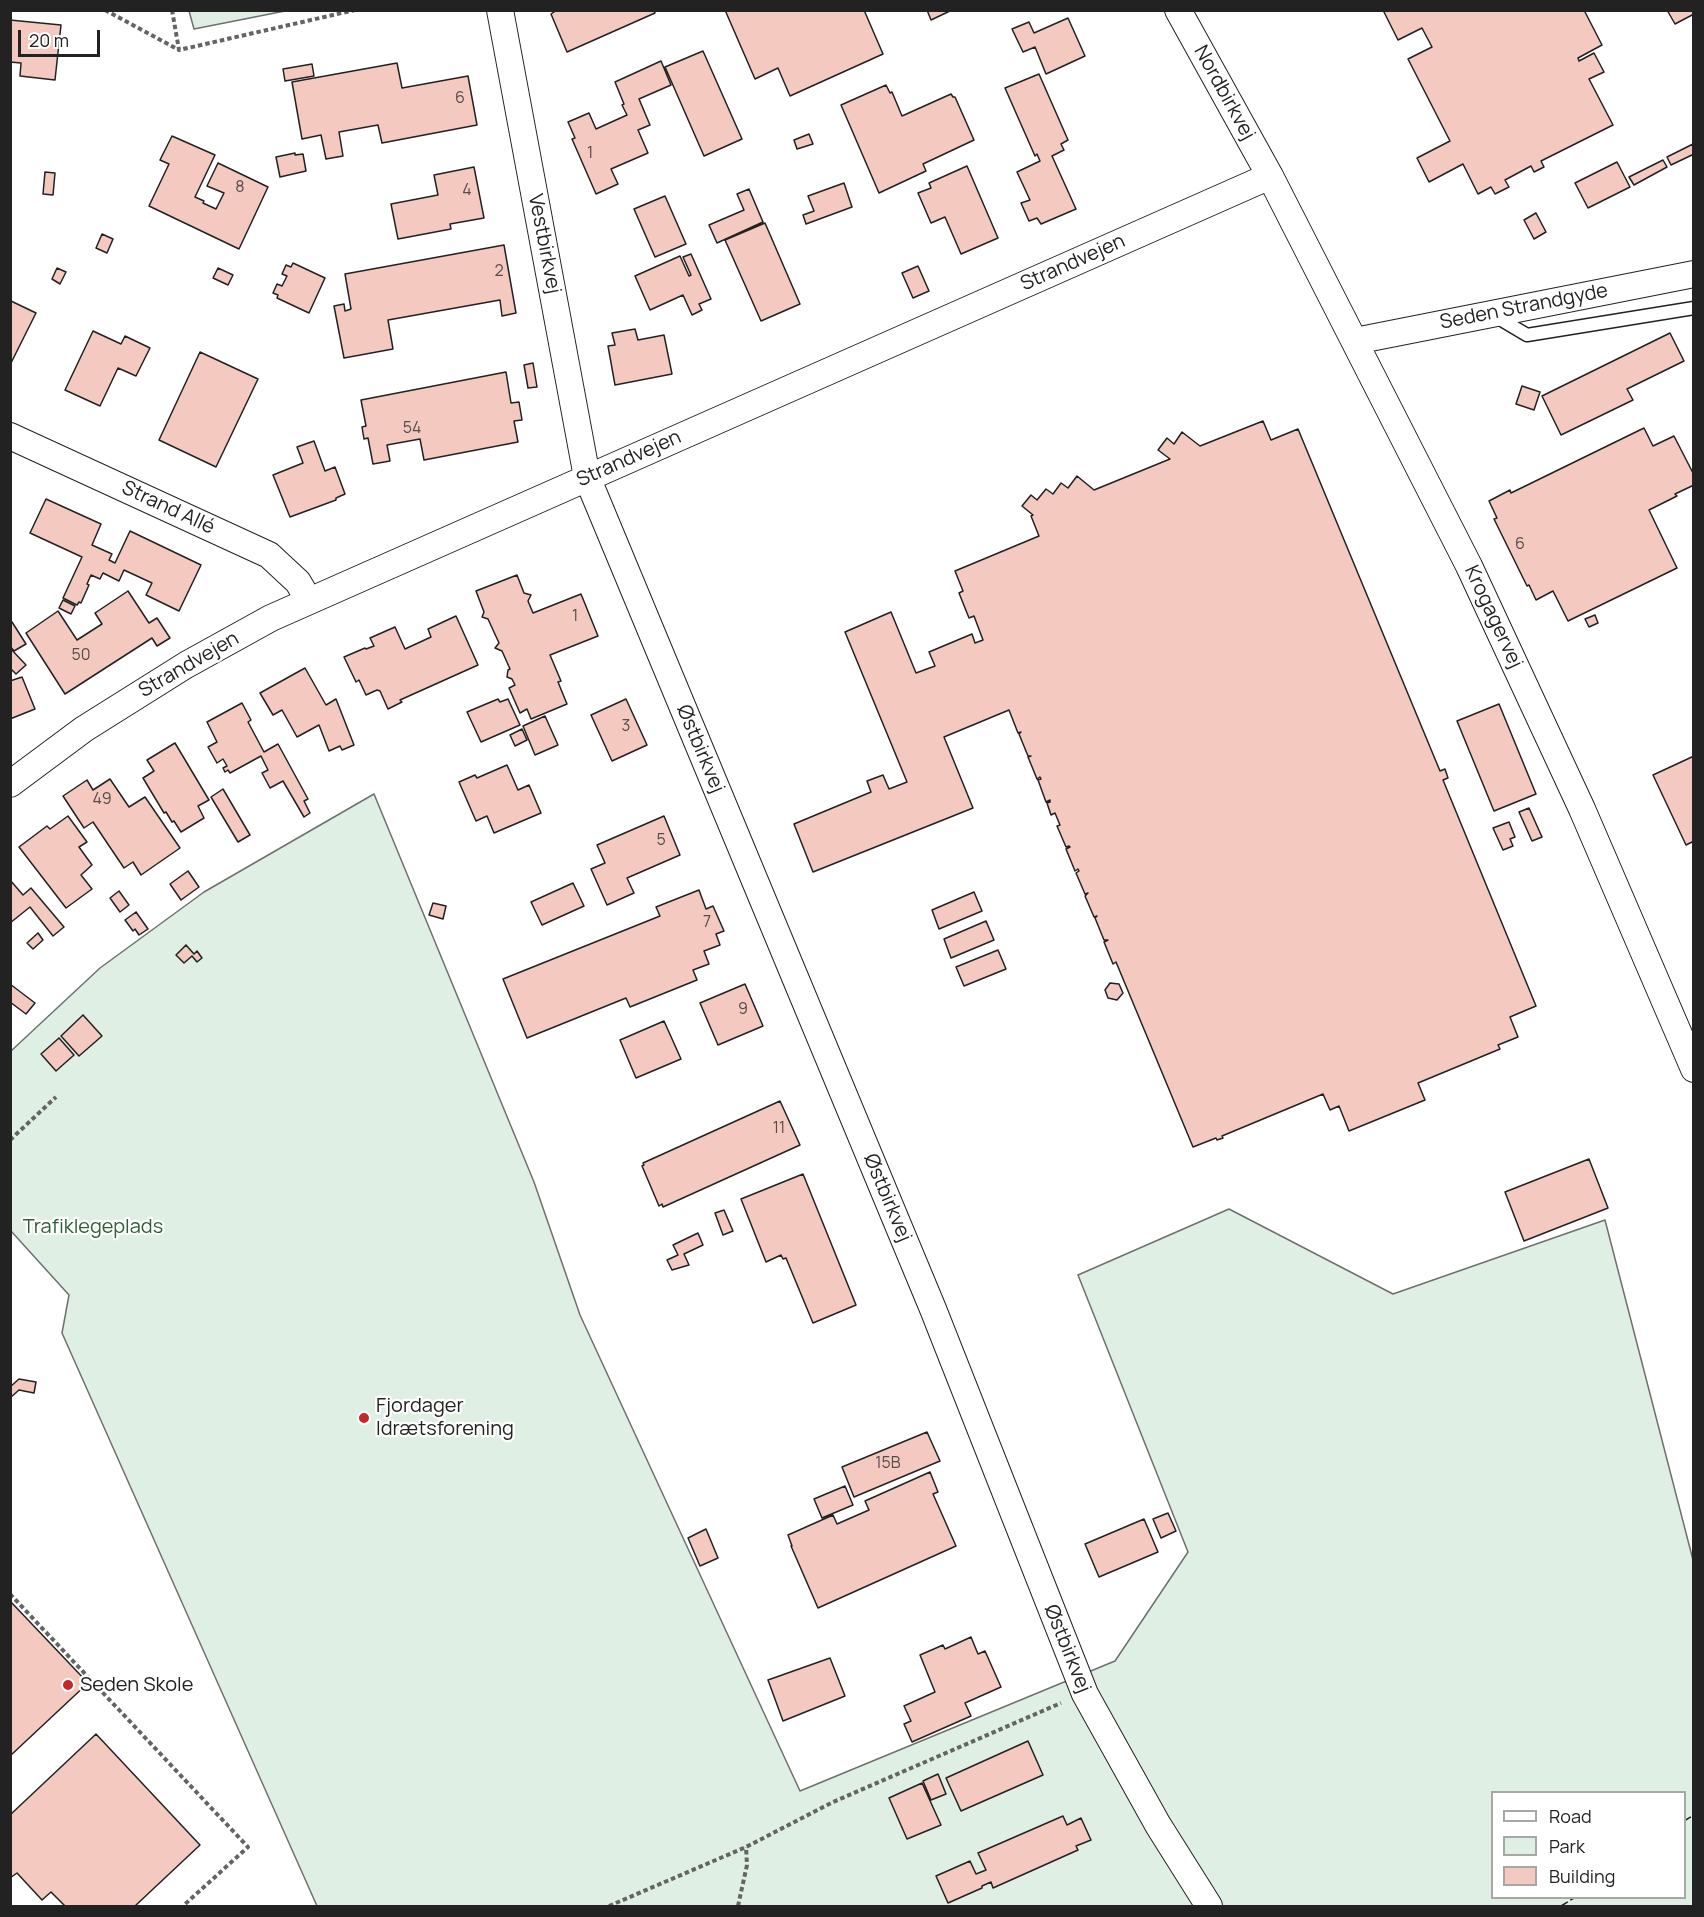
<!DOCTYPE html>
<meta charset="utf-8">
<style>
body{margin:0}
#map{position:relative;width:1704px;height:1917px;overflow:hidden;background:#fff;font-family:Manrope,sans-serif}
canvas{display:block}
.frame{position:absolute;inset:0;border:12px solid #222;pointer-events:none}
.legend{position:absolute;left:1491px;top:1791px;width:195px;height:108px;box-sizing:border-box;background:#fff;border:2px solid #a7a7a7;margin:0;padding:8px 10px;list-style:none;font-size:18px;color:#222}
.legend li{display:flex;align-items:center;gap:12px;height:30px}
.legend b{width:30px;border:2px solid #a7a7a7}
.scale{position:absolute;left:18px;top:30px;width:82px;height:27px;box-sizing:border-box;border:3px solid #222;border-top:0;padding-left:8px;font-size:18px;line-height:21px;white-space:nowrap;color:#222;-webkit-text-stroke:4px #fff;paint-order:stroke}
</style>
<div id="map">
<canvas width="1704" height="1917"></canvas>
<div class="frame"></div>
<ul class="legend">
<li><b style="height:8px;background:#fff"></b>Road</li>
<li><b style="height:16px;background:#e0efe3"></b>Park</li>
<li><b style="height:16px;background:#f3c9c0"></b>Building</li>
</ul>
<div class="scale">20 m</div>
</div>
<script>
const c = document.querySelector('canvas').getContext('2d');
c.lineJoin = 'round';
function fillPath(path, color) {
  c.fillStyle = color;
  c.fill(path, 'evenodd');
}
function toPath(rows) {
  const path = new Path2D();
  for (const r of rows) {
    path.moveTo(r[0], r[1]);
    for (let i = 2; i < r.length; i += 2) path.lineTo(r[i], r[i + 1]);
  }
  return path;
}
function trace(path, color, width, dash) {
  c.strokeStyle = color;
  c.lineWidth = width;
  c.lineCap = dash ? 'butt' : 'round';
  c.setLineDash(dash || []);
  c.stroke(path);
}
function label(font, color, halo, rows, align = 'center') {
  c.font = font + ' Manrope,sans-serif';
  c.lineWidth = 4.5;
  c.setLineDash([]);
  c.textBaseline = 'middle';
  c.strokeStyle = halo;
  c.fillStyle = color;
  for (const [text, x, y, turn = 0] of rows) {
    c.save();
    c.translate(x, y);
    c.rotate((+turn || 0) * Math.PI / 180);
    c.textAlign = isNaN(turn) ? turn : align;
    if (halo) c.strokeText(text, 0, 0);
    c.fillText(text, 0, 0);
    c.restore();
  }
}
const green = toPath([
 [189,11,189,10,285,11,194,29,189,11],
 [374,794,534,1182,580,1315,800,1791,1115,1661,1188,1552,1078,1275,1229,1209,1393,1294,1605,1220,1693,1560,1693,1906,317,1906,62,1333,69,1295,11,1231,11,1051,100,968,204,892,374,794],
 [1492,1792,1684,1792,1684,1898,1492,1898,1492,1792]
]);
fillPath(green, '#e0efe3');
trace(green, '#6f6f6f', 1.5);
const building = toPath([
 [557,10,654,10,655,13,567,52,551,14,557,10],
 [725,10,864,10,883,54,790,96,778,68,755,79,725,10],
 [927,10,952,10,931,20,927,10],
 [1383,10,1584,10,1602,45,1578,58,1579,61,1594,53,1604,72,1589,79,1613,125,1541,161,1544,167,1534,172,1531,166,1505,180,1509,187,1495,194,1491,187,1478,194,1463,164,1429,182,1417,158,1450,141,1408,59,1432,47,1422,28,1398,40,1383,10],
 [1667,10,1694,10,1694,14,1675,24,1667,10],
 [1068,18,1085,56,1046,74,1035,47,1023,52,1012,29,1029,22,1034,33,1068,18],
 [10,20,61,25,55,80,20,76,21,63,10,62,10,20],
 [703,51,742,139,704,156,665,67,703,51],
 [661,61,671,85,639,99,650,125,638,130,648,153,611,169,618,184,596,194,572,139,575,138,568,122,589,113,596,129,627,115,622,105,624,104,615,82,661,61],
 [397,63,402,88,468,76,477,125,382,143,378,125,339,132,343,156,326,159,321,135,302,139,292,82,397,63],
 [312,64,314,76,285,81,283,69,312,64],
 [1039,74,1068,140,1061,144,1064,150,1052,156,1076,209,1041,224,1037,218,1029,221,1021,203,1030,200,1017,172,1040,161,1037,154,1035,156,1005,88,1039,74],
 [886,85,890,93,892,92,902,116,951,94,953,97,955,97,974,140,923,164,926,171,879,193,841,105,886,85],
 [809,134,813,144,797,149,794,140,809,134],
 [172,136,215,155,195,197,204,201,203,203,216,209,224,193,207,186,218,163,268,187,239,249,149,206,169,164,160,160,172,136],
 [1693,144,1694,154,1671,165,1667,157,1693,144],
 [295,153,295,155,303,154,306,171,280,177,276,157,295,153],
 [1663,160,1667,167,1634,185,1629,177,1663,160],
 [1617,162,1630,187,1588,208,1575,183,1617,162],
 [967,166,998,238,961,254,945,217,931,223,918,193,931,188,929,183,967,166],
 [474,167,484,218,450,224,451,229,398,239,391,204,438,195,434,175,474,167],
 [45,172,55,173,53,195,43,194,45,172],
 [844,183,852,207,806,224,803,215,814,211,808,196,844,183],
 [749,189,763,222,717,243,709,225,744,210,737,194,749,189],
 [665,196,686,244,655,257,634,209,665,196],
 [1536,213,1546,232,1534,239,1524,220,1536,213],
 [765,223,800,304,761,321,725,240,765,223],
 [102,234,113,239,107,253,96,248,102,234],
 [504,245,516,313,502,316,500,300,388,320,393,349,344,358,334,306,344,304,345,311,351,309,345,274,504,245],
 [691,254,711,299,699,304,702,310,692,315,683,295,650,310,635,276,680,256,689,276,691,275,683,257,691,254],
 [293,263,325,278,309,313,277,298,278,295,273,293,277,284,282,286,287,276,282,274,286,265,291,267,293,263],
 [918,266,929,291,913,298,902,273,918,266],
 [57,268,66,272,60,284,52,279,57,268],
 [218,268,233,275,228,285,213,278,218,268],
 [11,301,36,313,10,365,10,302,11,301],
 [635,329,638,340,664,335,672,374,615,385,608,346,615,345,612,333,635,329],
 [93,331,121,344,125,336,150,348,136,376,118,368,100,406,65,390,93,331],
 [1670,333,1684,361,1627,389,1633,400,1561,435,1542,396,1670,333],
 [200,352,258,379,216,467,159,440,200,352],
 [533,363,537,387,528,388,524,365,533,363],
 [506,372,511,403,519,402,522,420,514,421,518,442,424,460,420,439,387,445,390,461,373,464,368,438,364,439,362,427,366,426,361,400,506,372],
 [1522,386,1540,392,1534,410,1516,404,1522,386],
 [1263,421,1271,440,1298,429,1440,771,1445,769,1448,778,1443,780,1536,1006,1510,1017,1518,1037,1498,1045,1500,1049,1418,1083,1425,1100,1349,1131,1339,1106,1330,1110,1323,1094,1222,1136,1223,1138,1217,1140,1216,1138,1193,1147,1116,962,1113,964,1104,942,1108,940,1104,940,1095,918,1097,916,1094,917,1085,896,1088,893,1085,894,1076,873,1079,871,1078,869,1075,871,1066,849,1070,847,1069,846,1066,847,1057,826,1060,825,1055,813,1051,815,1047,803,1050,802,1050,800,1046,802,1038,780,1041,779,1040,777,1037,779,1028,757,1031,756,1028,756,1019,734,1021,732,1018,733,1009,710,944,737,973,808,813,872,794,824,871,792,867,781,883,775,889,789,907,782,845,632,891,612,916,673,935,666,929,652,972,634,975,643,983,640,974,616,969,618,959,593,963,591,955,571,1039,536,1031,516,1033,515,1022,506,1031,495,1037,500,1046,489,1053,494,1061,483,1068,488,1077,476,1094,490,1170,459,1158,450,1167,438,1174,444,1182,432,1200,446,1263,421],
 [1644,428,1653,446,1674,436,1694,475,1694,485,1675,494,1677,496,1649,510,1677,568,1568,621,1553,591,1536,600,1529,585,1527,586,1494,519,1497,518,1489,501,1510,490,1511,493,1644,428],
 [314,441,325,471,335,467,345,494,336,498,336,500,290,517,273,475,303,463,297,447,314,441],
 [46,499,101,524,92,545,112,554,109,560,115,563,130,531,201,565,179,611,146,595,152,583,124,570,119,581,103,573,100,579,91,575,87,584,89,585,81,603,79,602,77,605,63,598,82,557,30,533,46,499],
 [517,575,524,593,531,595,528,601,533,613,581,594,598,636,550,655,561,681,558,682,567,704,531,719,527,709,520,713,509,688,515,685,512,679,507,677,508,670,510,669,502,651,495,648,499,643,488,619,482,617,484,612,476,591,517,575],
 [128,591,149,623,157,618,170,638,157,646,152,638,65,694,26,633,58,611,77,640,102,624,95,613,128,591],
 [63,600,75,606,71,614,59,608,63,600],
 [1595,615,1598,623,1589,627,1585,619,1595,615],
 [456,616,478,665,400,700,402,702,388,709,380,691,377,690,366,695,359,680,356,682,344,657,365,648,366,649,374,646,370,638,395,627,405,649,431,637,428,629,456,616],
 [12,622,26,644,14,651,10,646,10,623,12,622],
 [10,648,26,665,16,674,10,668,10,648],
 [305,668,326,705,336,699,354,745,342,750,340,746,329,751,319,725,297,737,282,710,273,715,260,693,305,668],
 [22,677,35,709,10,719,10,681,22,677],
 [498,699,500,702,508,699,520,725,481,742,467,712,498,699],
 [626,699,647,745,612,761,591,715,626,699],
 [242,703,251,720,248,722,264,752,278,744,308,799,304,801,310,813,304,817,283,781,270,788,262,773,268,770,261,756,230,773,228,770,225,772,223,768,227,766,223,759,217,763,208,747,217,742,207,722,242,703],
 [1499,704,1536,794,1494,811,1457,721,1499,704],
 [545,716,558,745,535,755,523,726,545,716],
 [522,729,527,740,515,746,510,735,522,729],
 [175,743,209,800,198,806,204,818,181,832,174,821,172,822,166,812,164,813,143,778,154,771,147,760,175,743],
 [1694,756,1694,841,1686,845,1653,775,1694,756],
 [507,765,518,790,529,785,541,813,494,833,487,816,476,821,459,782,475,775,477,778,507,765],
 [110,779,129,807,145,797,180,848,141,875,133,862,124,868,93,822,84,828,63,796,87,780,93,790,110,779],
 [223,789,250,835,238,842,211,797,223,789],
 [1529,808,1542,837,1532,841,1519,812,1529,808],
 [68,816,87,842,79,847,92,865,81,875,92,889,66,908,19,847,47,826,50,829,68,816],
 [664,816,680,855,627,878,634,893,607,905,591,869,605,863,597,845,664,816],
 [1509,822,1515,837,1510,839,1513,846,1503,850,1493,828,1509,822],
 [188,871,199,887,181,900,170,884,188,871],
 [10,880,23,895,31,888,64,927,53,936,30,907,10,923,10,880],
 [573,883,584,906,542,925,531,902,573,883],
 [699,890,706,909,713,906,724,931,716,934,720,945,704,951,709,964,693,970,697,980,630,1007,626,998,527,1038,503,979,660,916,656,907,699,890],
 [119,891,129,905,120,912,110,898,119,891],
 [974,892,982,911,939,929,932,910,974,892],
 [433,903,446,906,443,919,429,915,433,903],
 [136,912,148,929,139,935,135,929,133,931,125,920,136,912],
 [986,921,994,940,951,958,944,939,986,921],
 [38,933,43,940,33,949,27,943,38,933],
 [186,945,194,954,197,951,202,958,197,962,192,956,184,963,176,955,186,945],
 [998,950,1006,969,964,986,956,967,998,950],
 [1110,983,1119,984,1123,993,1117,1000,1108,998,1105,990,1110,983],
 [10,984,35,1003,26,1014,10,1002,10,984],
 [745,984,763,1026,718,1045,700,1003,745,984],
 [83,1015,102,1036,79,1056,61,1036,83,1015],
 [664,1021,681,1059,636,1078,620,1040,664,1021],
 [59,1038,74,1055,56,1071,41,1054,59,1038],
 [780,1101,800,1145,663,1207,662,1204,659,1206,642,1166,644,1165,643,1163,780,1101],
 [1589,1159,1608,1208,1524,1241,1505,1192,1589,1159],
 [803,1174,856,1305,813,1323,786,1258,783,1259,781,1255,766,1262,741,1199,803,1174],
 [724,1210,733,1231,723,1235,715,1213,724,1210],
 [698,1233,703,1245,684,1254,689,1265,672,1270,667,1260,678,1255,673,1245,698,1233],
 [19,1379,36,1382,34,1393,19,1390,10,1398,10,1387,19,1379],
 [927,1432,940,1461,854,1497,842,1467,927,1432],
 [930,1472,938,1492,933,1494,956,1546,818,1608,791,1546,792,1546,788,1535,833,1515,837,1524,869,1510,865,1501,930,1472],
 [845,1486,853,1505,822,1518,814,1499,845,1486],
 [1168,1513,1176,1531,1161,1538,1153,1519,1168,1513],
 [1144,1519,1158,1552,1099,1577,1085,1544,1144,1519],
 [706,1529,718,1558,700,1566,688,1538,706,1529],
 [10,1601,88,1683,10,1756,10,1601],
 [971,1637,978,1654,985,1651,1001,1687,965,1703,971,1716,912,1742,904,1724,911,1721,904,1706,935,1692,920,1655,943,1645,945,1649,971,1637],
 [830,1658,845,1696,783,1721,768,1680,830,1658],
 [96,1734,200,1845,135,1906,65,1906,51,1892,42,1900,17,1873,10,1878,10,1815,96,1734],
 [1028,1741,1043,1775,961,1811,946,1778,1028,1741],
 [938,1774,946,1794,931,1800,923,1781,938,1774],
 [922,1783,941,1825,907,1839,889,1798,922,1783],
 [1063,1816,1067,1825,1081,1818,1091,1840,1076,1846,1078,1850,993,1888,991,1882,982,1886,982,1888,948,1903,936,1876,970,1861,976,1874,986,1870,978,1853,1063,1816]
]);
fillPath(building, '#f3c9c0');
trace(building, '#222', 1.5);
const lane = toPath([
 [1495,316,1527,335,1694,308]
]);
const street = toPath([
 [500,10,587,477,933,1309,1085,1694,1158,1825,1209,1906],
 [1178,10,1270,176,1469,566,1582,809,1694,1069],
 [1355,341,1694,274],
 [10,436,269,555,298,582,309,601],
 [10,784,84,729,186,665,271,618,1270,176]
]);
trace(lane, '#222', 15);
trace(street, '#222', 28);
trace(toPath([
 [105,10,179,50],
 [172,10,179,50,355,10],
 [10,1140,56,1097],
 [10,1594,248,1847,183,1906],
 [609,1906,746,1847,833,1802,1061,1703],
 [738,1906,747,1865,746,1847]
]), '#646464', 4, [4.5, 3]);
trace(lane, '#fff', 12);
trace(street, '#fff', 26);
trace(toPath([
 [1684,1821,1694,1815],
 [1561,1906,1574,1898]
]), '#222', 1.5, [8, 3]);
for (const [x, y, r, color] of [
 [364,1418,6,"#c62828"],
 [68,1685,6,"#c62828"]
]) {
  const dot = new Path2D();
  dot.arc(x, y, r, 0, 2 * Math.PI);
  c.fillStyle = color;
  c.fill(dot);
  trace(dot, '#fff', 2);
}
label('16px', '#564c4a', null, [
 ["6",460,99],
 ["1",590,154],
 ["8",240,188],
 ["4",467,191],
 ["2",499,272],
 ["54",412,429],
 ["6",1520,545],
 ["1",575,617],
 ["50",81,656],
 ["3",626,727],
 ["49",102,800],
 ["5",661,841],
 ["7",707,923],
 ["9",743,1010],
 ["11",779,1129],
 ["15B",888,1464]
]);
label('20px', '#222', '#fff', [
 ["Nordbirkvej",1224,93,61],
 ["Vestbirkvej",544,244,79],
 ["Strandvejen",1073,263,-24],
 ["Seden Strandgyde",1524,307,-11],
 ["Strandvejen",629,459,-24],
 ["Strand Allé",168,508,25],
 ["Krogagervej",1493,617,65],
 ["Strandvejen",189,665,-30],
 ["Østbirkvej",700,749,67],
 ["Østbirkvej",887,1198,67],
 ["Østbirkvej",1067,1649,68]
]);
label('20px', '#2f5e38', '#fff', [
 ["Trafiklegeplads",93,1227]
]);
label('20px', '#222', '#fff', [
 ["Fjordager",376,1406],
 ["Idrætsforening",376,1429],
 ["Seden Skole",80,1685]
], 'left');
</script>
